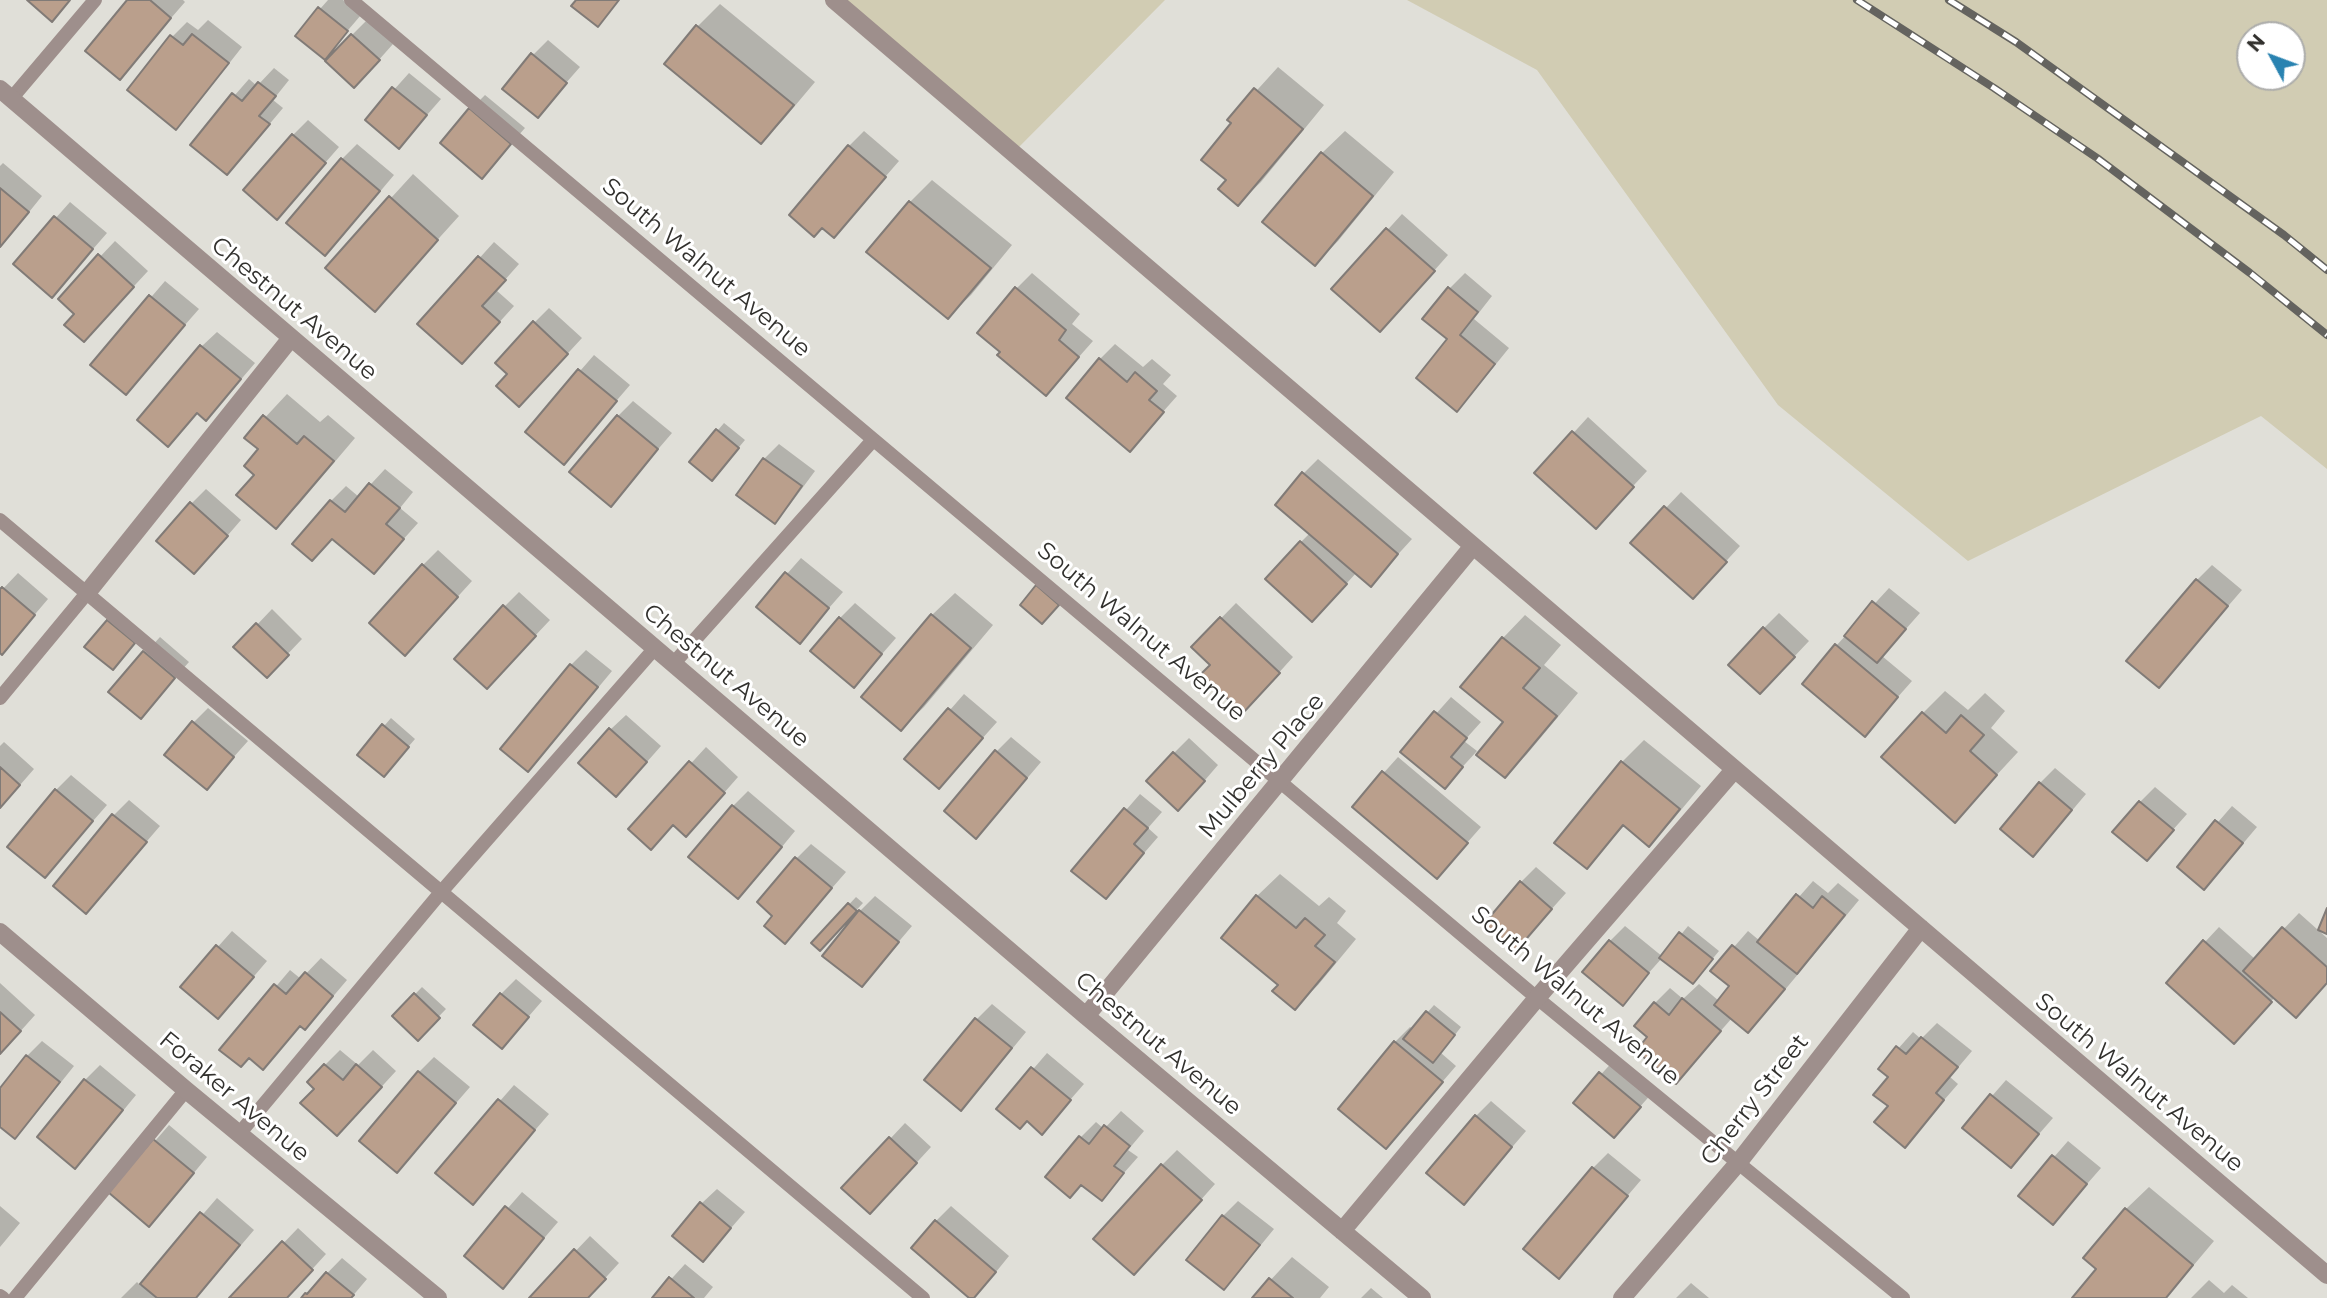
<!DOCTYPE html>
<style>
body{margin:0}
#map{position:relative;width:2327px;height:1298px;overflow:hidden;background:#e0dfd8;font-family:Montserrat,sans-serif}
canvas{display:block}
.north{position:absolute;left:2236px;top:21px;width:70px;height:70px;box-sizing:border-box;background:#fff;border:2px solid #adadab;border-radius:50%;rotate:311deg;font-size:19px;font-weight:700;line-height:28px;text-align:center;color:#32312e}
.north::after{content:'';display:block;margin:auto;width:24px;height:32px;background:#2a83b1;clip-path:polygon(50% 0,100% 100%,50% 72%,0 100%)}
</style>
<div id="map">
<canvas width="2327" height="1298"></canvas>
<div class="north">N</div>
</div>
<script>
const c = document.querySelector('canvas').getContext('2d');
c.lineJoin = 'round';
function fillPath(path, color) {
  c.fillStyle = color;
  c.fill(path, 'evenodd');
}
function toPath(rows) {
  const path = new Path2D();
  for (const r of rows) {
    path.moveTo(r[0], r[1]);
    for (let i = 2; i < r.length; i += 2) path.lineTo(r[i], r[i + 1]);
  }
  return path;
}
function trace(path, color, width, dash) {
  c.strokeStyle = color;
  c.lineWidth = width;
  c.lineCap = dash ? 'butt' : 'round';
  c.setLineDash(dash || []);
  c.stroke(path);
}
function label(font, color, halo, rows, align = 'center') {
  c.font = font + ' Montserrat,sans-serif';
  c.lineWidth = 6;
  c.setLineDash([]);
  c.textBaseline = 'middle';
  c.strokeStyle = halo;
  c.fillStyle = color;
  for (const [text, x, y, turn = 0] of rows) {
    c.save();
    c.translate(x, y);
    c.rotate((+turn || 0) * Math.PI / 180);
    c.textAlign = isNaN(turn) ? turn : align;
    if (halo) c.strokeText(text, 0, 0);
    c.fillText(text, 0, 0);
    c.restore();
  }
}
fillPath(toPath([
 [834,0,1165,0,1013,153],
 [1407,0,2327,0,2327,469,2261,416,1968,561,1778,405,1537,70],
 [2250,35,2292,35,2292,77,2250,77]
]), '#d1ccb3');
fillPath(toPath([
 [130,0,183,0,185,2,119,78],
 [328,0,343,0,361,15,325,57,297,35],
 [720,4,815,82,783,120,761,142,666,64,698,26],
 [208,20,242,47,191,112,176,127,172,37,187,22,198,30],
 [367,20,393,44,369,71,352,35],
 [548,40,580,67,537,116,533,55],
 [1278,67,1324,105,1261,182,1238,204,1228,180,1234,123,1230,120],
 [274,68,289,80,273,100,283,108,241,158,192,144,249,79,257,86],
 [409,73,441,99,399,147,367,120],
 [485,95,525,128,496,161,470,110],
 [308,120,339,147,277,218,293,135],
 [864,131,899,161,834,236,849,146],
 [1345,131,1394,172,1338,241,1315,264,1322,153],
 [357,144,394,175,340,239,342,159],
 [3,163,42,196,0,248,0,166],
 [413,174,459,216,375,309,327,268],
 [932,180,1012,245,971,295,948,317,910,202],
 [70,202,107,233,52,296,15,264],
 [1402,214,1448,255,1395,315,1334,289],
 [115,241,148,271,98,325,77,314,60,299],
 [494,242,519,264,496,290,514,306,477,347,420,324],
 [1032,273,1080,314,1072,324,1093,341,1046,394,1017,288],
 [1465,273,1492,296,1474,319,1509,348,1471,395,1457,410,1450,339,1450,288],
 [165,281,199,309,126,392,93,365],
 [549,308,582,338,534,390,510,374,534,323],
 [217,332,255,363,220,404,198,412,168,444,202,346],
 [1115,344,1143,367,1152,359,1171,375,1163,384,1177,396,1130,449,1100,359],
 [594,355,630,385,563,463,527,432],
 [287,394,320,422,328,415,355,438,299,504,276,527,257,474,261,449,247,437],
 [633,401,672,433,611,504,618,416],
 [1588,417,1647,471,1610,511,1537,473],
 [724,423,745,440,718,472,691,462],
 [779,444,815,471,789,506,774,521,764,459],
 [1318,459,1412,539,1371,584,1357,572,1327,605,1301,542,1310,533,1303,474],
 [385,469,413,492,400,508,418,523,374,572,333,537,331,501,346,486,359,497],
 [206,489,241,520,209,557,191,504],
 [1681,492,1740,546,1707,582,1633,543],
 [438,550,472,581,420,638,423,565],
 [801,558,843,592,800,641,758,607],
 [2212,565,2242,590,2159,686,2197,580],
 [18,573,48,599,2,653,0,651,0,592],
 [1889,588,1920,613,1882,656,1912,681,1865,734,1836,646],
 [519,592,550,620,502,671,504,607],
 [955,593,993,625,924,707,901,729,932,615],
 [855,603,896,638,868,670,840,618],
 [1236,603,1293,657,1258,696,1193,647],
 [272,609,302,639,281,661,236,647],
 [1779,613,1809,641,1775,677,1764,628],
 [1525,615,1561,645,1544,665,1578,693,1527,754,1505,776,1505,722,1462,686,1503,638],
 [160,637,189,662,140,717,110,692],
 [586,650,612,671,543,754,528,769,503,749,571,665],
 [1945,691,1968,710,1985,693,2005,711,1991,728,2018,752,1955,820,1923,713],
 [964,694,997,722,939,787,907,759],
 [1451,697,1481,722,1464,741,1477,751,1445,786,1403,751],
 [208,708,248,741,206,788,193,723],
 [626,715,661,746,631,780,611,729],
 [391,718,415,739,391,767,360,754],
 [1011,737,1041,762,991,821,996,752],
 [1189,738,1218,765,1193,794,1174,753],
 [1644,740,1701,786,1671,822,1649,844,1625,825,1586,867,1622,762],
 [4,742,34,769,0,808,0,746],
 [706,747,738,777,701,819,631,829],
 [1398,757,1481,827,1437,877,1354,806],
 [2055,768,2086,794,2048,839,2040,783],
 [71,775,107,805,45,876,56,790],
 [2155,787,2187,814,2147,859,2140,802],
 [748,791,795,831,753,882,733,806],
 [1140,794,1162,812,1148,828,1158,837,1106,897,1074,870],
 [129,800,160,826,86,912,55,886,114,815],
 [2232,806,2257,827,2219,872,2179,867],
 [811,844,846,872,785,942,775,916,796,859],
 [1536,867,1566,893,1515,950,1521,882],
 [1280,874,1319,906,1329,897,1346,911,1337,923,1356,939,1318,985,1295,1007,1280,985,1257,896],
 [1813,881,1828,893,1838,883,1859,900,1812,957,1797,972,1799,973,1763,1016,1748,1031,1732,1018,1676,1082,1650,1037,1655,1003,1670,988,1683,999,1699,984,1719,1001,1731,986,1713,971,1748,931,1760,941],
 [875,896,912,926,862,985,860,911],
 [856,897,863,903,820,949,813,943],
 [2299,913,2327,938,2327,982,2275,997,2248,1027,2205,942,2219,927,2255,959],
 [1625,926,1663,957,1688,926,1719,951,1700,974,1662,958,1622,1003,1610,941],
 [232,931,267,961,232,1002,182,987],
 [321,958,347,980,319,1013,304,1028,301,1025,263,1067,249,1056,222,1050,290,970,301,979],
 [516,979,542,1001,516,1031,501,994],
 [0,983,35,1015,0,1054],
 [422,987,446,1009,418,1038,394,1016],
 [992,1004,1026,1032,976,1093,961,1108,927,1080,977,1019],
 [1434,1005,1461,1027,1441,1053,1456,1066,1386,1147,1395,1042,1410,1027,1413,1029],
 [1937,1023,1972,1051,1950,1077,1958,1084,1905,1145,1890,1077,1880,1069,1913,1032,1921,1039],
 [42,1041,74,1066,30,1121,15,1136,0,1124,0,1086,2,1088,27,1056],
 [340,1050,358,1065,373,1050,396,1071,352,1119,316,1089,325,1065],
 [1047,1053,1084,1084,1042,1132,1027,1119,999,1109],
 [434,1057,470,1087,397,1171,419,1072],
 [1616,1058,1654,1091,1614,1136,1575,1103],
 [100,1065,136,1095,90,1151,75,1166,39,1136,85,1080],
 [2006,1080,2053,1118,2011,1166,1964,1128],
 [514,1085,549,1114,472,1203,437,1173],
 [1491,1101,1526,1131,1464,1203,1476,1116],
 [1121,1111,1144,1131,1128,1150,1138,1157,1101,1199,1081,1137,1096,1122,1104,1129],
 [905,1123,931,1147,885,1197,844,1188],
 [169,1125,207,1157,164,1209,111,1192],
 [2068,1141,2101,1168,2053,1223,2020,1196],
 [1177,1150,1215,1184,1149,1258,1162,1165],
 [1608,1153,1641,1180,1558,1277,1593,1168],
 [2149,1187,2214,1241,2166,1298,2075,1298,2099,1269,2126,1209],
 [717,1189,745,1212,717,1244,702,1203],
 [522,1192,558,1222,503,1286,466,1256],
 [217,1198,254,1230,196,1298,121,1298,137,1282,141,1286],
 [1238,1201,1274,1229,1238,1273,1224,1288,1223,1216],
 [0,1206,20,1223,0,1247],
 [951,1206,1009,1256,987,1283,936,1221],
 [298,1228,326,1254,286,1298,231,1298],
 [590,1236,619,1263,587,1298,531,1298],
 [1292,1257,1329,1287,1320,1298,1254,1298],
 [342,1258,367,1279,351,1298,303,1298],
 [685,1264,713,1287,704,1298,654,1298],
 [2209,1280,2224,1293,2232,1285,2248,1298,2191,1298],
 [1691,1283,1709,1298,1676,1298],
 [1371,1288,1383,1298,1361,1298]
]), '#0003');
const building = toPath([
 [27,0,70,0,52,22,27,0],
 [127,0,150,0,171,18,120,80,85,51,127,0],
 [576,0,619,0,598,27,571,6,576,0],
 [318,7,348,31,325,60,295,36,318,7],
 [696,25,794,105,761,144,664,64,696,25],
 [192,34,229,63,176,130,127,90,170,35,183,45,192,34],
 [351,34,380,60,354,88,325,61,351,34],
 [531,53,567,83,538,118,502,89,531,53],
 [258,82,276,96,259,116,270,124,227,175,190,145,232,93,242,101,258,82],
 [392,87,427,115,399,149,365,120,392,87],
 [1254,88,1303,129,1238,206,1218,189,1226,180,1201,160,1231,123,1227,120,1254,88],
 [469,108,511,144,482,179,440,143,469,108],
 [292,134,326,163,277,220,243,190,292,134],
 [848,145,886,177,834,238,822,228,814,237,789,215,848,145],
 [1321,152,1373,196,1315,266,1262,222,1321,152],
 [341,158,380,191,325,256,286,223,341,158],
 [0,188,29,212,0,247,0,188],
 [389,196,438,240,375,312,325,268,389,196],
 [909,201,991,268,948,319,866,252,909,201],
 [54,216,93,249,52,298,13,264,54,216],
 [1386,228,1435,271,1380,332,1331,289,1386,228],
 [98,254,134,287,84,342,64,325,74,314,58,299,98,254],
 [478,256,506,280,482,306,500,322,462,364,417,324,478,256],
 [1015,287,1066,330,1059,340,1079,357,1046,396,997,355,1000,352,977,333,1015,287],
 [1448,287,1478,312,1460,335,1495,364,1457,412,1416,378,1447,339,1422,319,1448,287],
 [149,295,185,325,126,395,90,365,149,295],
 [533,321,568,354,519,407,496,386,507,374,495,363,533,321],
 [200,345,241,379,206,421,197,413,168,447,137,420,200,345],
 [1099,358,1127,382,1135,372,1157,391,1149,400,1164,412,1130,452,1066,398,1099,358],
 [578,369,617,401,564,465,525,432,578,369],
 [263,415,297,444,304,436,334,461,276,529,236,495,254,475,244,466,258,449,244,438,263,415],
 [617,415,658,449,611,507,569,472,617,415],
 [716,429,739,448,712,481,689,462,716,429],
 [1572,431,1634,487,1596,529,1534,473,1572,431],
 [763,458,802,486,775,524,736,495,763,458],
 [1302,472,1398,554,1371,587,1275,505,1302,472],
 [369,483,400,508,386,524,404,539,374,574,332,539,312,561,292,544,330,500,345,512,369,483],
 [190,502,228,536,194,574,156,541,190,502],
 [1664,506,1727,562,1693,599,1630,543,1664,506],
 [1300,541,1347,584,1312,622,1265,579,1300,541],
 [422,564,458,597,405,656,369,623,422,564],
 [785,572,829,608,800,644,756,607,785,572],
 [2196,579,2228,606,2159,688,2126,661,2196,579],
 [1036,585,1059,605,1042,624,1020,605,1036,585],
 [2,587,35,615,2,655,0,653,0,589,2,587],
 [1872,601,1906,629,1877,663,1844,636,1872,601],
 [503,605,536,636,487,689,454,659,503,605],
 [931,614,971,648,901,731,861,697,931,614],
 [839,617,882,654,854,688,810,651,839,617],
 [1220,617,1280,673,1243,713,1201,674,1210,665,1191,647,1220,617],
 [107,620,135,643,113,670,84,647,107,620],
 [256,623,289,655,267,678,233,647,256,623],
 [1763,627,1795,657,1760,694,1728,665,1763,627],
 [1502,637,1540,668,1523,688,1557,716,1505,778,1476,755,1503,722,1460,687,1502,637],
 [1835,644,1898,697,1865,737,1802,684,1835,644],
 [143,651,175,678,141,719,108,692,143,651],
 [570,664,598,687,528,772,500,749,570,664],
 [948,708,983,738,939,789,904,759,948,708],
 [1434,711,1467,738,1451,757,1463,767,1445,789,1400,752,1434,711],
 [1922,712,1946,733,1961,715,1984,735,1970,751,1997,775,1955,823,1881,757,1922,712],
 [192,721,234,757,207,790,164,755,192,721],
 [382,724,409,747,384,777,357,755,382,724],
 [609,728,647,762,616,797,578,763,609,728],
 [995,750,1027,778,976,839,944,811,995,750],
 [1173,752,1205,781,1178,811,1146,781,1173,752],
 [689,761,725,793,686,837,673,825,651,850,628,829,689,761],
 [1621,761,1680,809,1649,847,1623,825,1587,869,1554,843,1621,761],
 [0,767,20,785,0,808,0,767],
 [1382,771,1468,843,1437,879,1352,807,1382,771],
 [2039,782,2072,810,2033,857,2000,829,2039,782],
 [55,789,93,821,45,878,7,847,55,789],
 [2139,801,2174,830,2147,861,2112,832,2139,801],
 [732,805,782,847,738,899,688,857,732,805],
 [1124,808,1148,828,1134,844,1144,853,1106,899,1071,871,1124,808],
 [112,814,147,842,86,914,53,886,112,814],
 [2215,820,2243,843,2204,890,2177,867,2215,820],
 [795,857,832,888,785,944,764,926,772,916,757,902,795,857],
 [1520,881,1552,909,1515,952,1483,925,1520,881],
 [1796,894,1813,908,1822,896,1845,915,1797,974,1757,942,1796,894],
 [1256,895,1296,928,1305,918,1325,935,1315,946,1335,962,1295,1010,1272,991,1278,985,1221,938,1256,895],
 [848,903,857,911,820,951,811,943,848,903],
 [2327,908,2327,934,2318,930,2327,908],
 [859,910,899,942,862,987,822,956,859,910],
 [2282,927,2327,967,2327,983,2296,1018,2243,971,2282,927],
 [1679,932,1713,959,1693,984,1659,958,1679,932],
 [1609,940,1649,973,1623,1006,1582,972,1609,940],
 [2203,940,2272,1002,2234,1044,2166,983,2203,940],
 [216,945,254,977,218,1019,180,987,216,945],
 [1732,945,1785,989,1748,1033,1714,1005,1729,986,1710,971,1732,945],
 [305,972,333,996,305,1030,300,1026,263,1070,249,1058,241,1067,219,1050,274,984,286,994,305,972],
 [414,993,440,1018,418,1041,392,1016,414,993],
 [500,993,529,1017,502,1049,473,1025,500,993],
 [1682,998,1721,1031,1676,1084,1636,1051,1647,1037,1634,1026,1654,1002,1669,1015,1682,998],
 [1426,1011,1455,1035,1433,1063,1403,1039,1426,1011],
 [0,1012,21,1031,0,1054,0,1012],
 [975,1018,1012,1048,961,1111,924,1080,975,1018],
 [1921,1037,1958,1067,1936,1093,1944,1100,1905,1148,1874,1122,1888,1106,1873,1095,1888,1077,1878,1069,1896,1046,1906,1054,1921,1037],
 [1394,1041,1443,1082,1386,1149,1338,1109,1394,1041],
 [26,1055,60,1082,15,1139,0,1127,0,1088,26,1055],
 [324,1064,343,1080,356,1064,382,1087,337,1136,300,1103,314,1089,307,1082,324,1064],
 [1031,1067,1071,1100,1042,1135,1027,1121,1020,1129,996,1109,1031,1067],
 [418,1071,456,1103,397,1173,359,1141,418,1071],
 [1599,1072,1641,1107,1614,1138,1573,1103,1599,1072],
 [84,1079,123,1110,75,1169,37,1137,84,1079],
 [1990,1094,2039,1134,2011,1168,1962,1128,1990,1094],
 [498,1099,535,1130,473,1205,435,1173,498,1099],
 [1475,1115,1512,1147,1464,1205,1426,1173,1475,1115],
 [1104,1125,1130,1146,1114,1166,1124,1173,1102,1201,1081,1185,1070,1198,1045,1177,1079,1136,1089,1144,1104,1125],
 [889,1137,917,1163,870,1214,841,1188,889,1137],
 [153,1139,194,1173,149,1227,108,1192,153,1139],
 [2052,1155,2087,1184,2053,1225,2018,1196,2052,1155],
 [1161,1164,1202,1200,1134,1275,1093,1239,1161,1164],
 [1592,1167,1628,1196,1559,1279,1523,1249,1592,1167],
 [700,1202,731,1228,703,1262,672,1236,700,1202],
 [505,1206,544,1238,503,1289,464,1256,505,1206],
 [2125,1208,2193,1265,2166,1298,2072,1298,2096,1269,2083,1258,2125,1208],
 [200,1212,240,1245,196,1298,157,1298,140,1284,200,1212],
 [1222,1215,1260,1245,1224,1290,1186,1260,1222,1215],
 [935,1220,996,1272,974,1298,969,1298,911,1248,935,1220],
 [282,1241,313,1270,287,1298,229,1298,282,1241],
 [574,1249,606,1279,588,1298,529,1298,574,1249],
 [326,1272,354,1295,351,1298,301,1298,305,1293,307,1294,326,1272],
 [669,1277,694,1298,652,1298,669,1277],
 [1269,1278,1293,1298,1252,1298,1269,1278]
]);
fillPath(building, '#ba9f8c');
trace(building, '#817b77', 2);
trace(toPath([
 [351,0,1537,998,1903,1298],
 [11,99,95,0],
 [0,520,923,1298],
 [674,663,873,440],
 [0,698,87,593],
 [239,1134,442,891,655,648],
 [0,1296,3,1298],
 [15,1298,186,1090]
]), '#9e8f8c', 14);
trace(toPath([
 [834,0,2327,1275],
 [0,89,1086,1016,1422,1298],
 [87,593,291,338],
 [0,932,186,1090,438,1298],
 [1086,1016,1473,546],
 [1342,1231,1537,998,1734,770],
 [1622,1298,1738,1163,1921,928]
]), '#9e8f8c', 18);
const rail = toPath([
 [1857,0,1994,88,2097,158,2250,273,2327,335],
 [1949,0,2016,42,2284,235,2327,270]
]);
trace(rail, '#64635f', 8);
trace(rail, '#fff', 5, [16]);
label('24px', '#32312e', '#fff', [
 ["South Walnut Avenue",706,268,40],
 ["Chestnut Avenue",294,309,40],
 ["South Walnut Avenue",1141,632,40],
 ["Chestnut Avenue",726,676,40],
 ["Mulberry Place",1262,766,-50],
 ["South Walnut Avenue",1575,996,40],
 ["Chestnut Avenue",1158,1044,40],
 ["South Walnut Avenue",2139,1083,40],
 ["Foraker Avenue",234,1097,40],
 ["Cherry Street",1755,1100,-52]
]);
</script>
